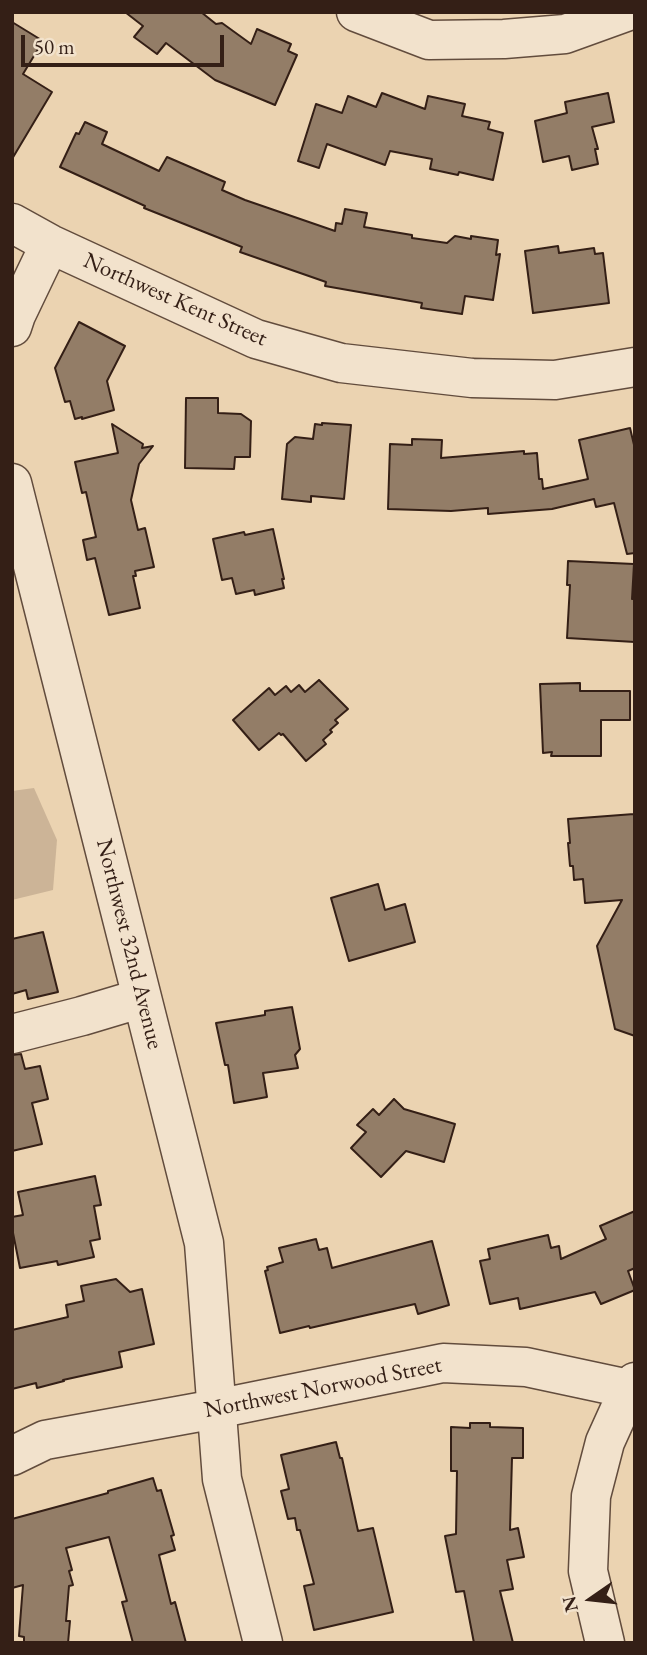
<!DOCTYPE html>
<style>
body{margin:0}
#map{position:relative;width:647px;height:1655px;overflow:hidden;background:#ebd3b1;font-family:"EB Garamond",serif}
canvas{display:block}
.frame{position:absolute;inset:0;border:14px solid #341f16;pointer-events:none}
.north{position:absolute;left:556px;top:1564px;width:70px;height:70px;-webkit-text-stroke:5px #f2e2cc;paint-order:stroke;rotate:256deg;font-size:19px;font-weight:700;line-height:28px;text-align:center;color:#341f16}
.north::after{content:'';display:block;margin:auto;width:24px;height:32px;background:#341f16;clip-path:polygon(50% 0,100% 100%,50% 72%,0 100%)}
.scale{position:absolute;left:21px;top:35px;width:203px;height:32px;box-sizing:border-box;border:4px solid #341f16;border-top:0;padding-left:9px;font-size:21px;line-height:24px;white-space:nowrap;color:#341f16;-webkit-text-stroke:5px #f2e2cc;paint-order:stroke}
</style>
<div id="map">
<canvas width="647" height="1655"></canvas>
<div class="frame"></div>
<div class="north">N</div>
<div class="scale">50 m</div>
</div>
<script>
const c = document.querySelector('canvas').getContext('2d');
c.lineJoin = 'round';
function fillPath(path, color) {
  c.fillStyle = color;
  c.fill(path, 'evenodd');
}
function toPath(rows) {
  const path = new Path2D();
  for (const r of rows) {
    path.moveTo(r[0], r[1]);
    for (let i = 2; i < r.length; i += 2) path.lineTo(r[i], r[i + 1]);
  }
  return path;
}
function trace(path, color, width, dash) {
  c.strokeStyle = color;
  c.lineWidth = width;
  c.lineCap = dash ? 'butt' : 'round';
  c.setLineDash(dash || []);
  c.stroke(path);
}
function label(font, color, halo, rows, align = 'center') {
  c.font = font + ' "EB Garamond",serif';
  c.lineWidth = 5;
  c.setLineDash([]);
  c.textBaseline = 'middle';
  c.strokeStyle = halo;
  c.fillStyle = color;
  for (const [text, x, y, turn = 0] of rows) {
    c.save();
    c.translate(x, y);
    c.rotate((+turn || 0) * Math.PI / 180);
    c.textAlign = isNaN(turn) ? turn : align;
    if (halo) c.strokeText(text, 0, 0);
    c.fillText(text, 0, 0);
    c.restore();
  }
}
fillPath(toPath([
 [34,788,57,840,53,890,12,900,12,791]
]), '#ccb497');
const building = toPath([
 [125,12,201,12,216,24,222,23,251,44,257,29,291,44,288,51,297,55,275,105,215,80,166,43,157,54,134,37,143,26,125,12],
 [12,22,43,41,23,74,52,92,12,159,12,22],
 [382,93,425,109,428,96,465,104,462,116,490,122,488,129,503,133,493,180,459,172,458,175,430,169,432,159,390,151,385,165,327,144,319,168,298,161,316,104,342,113,348,96,376,107,382,93],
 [608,93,614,122,592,127,598,149,595,149,598,164,572,170,569,156,543,162,535,121,567,113,565,102,608,93],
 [85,122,107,132,102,144,159,171,167,157,225,182,222,190,245,200,335,231,336,223,342,224,345,209,367,213,364,227,412,235,412,238,447,243,455,236,471,239,471,236,498,240,496,255,500,254,493,300,465,296,462,314,421,308,422,303,325,286,326,282,240,252,242,247,144,208,145,206,60,167,76,133,79,134,85,122],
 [558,246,559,253,594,248,595,254,603,253,609,303,533,313,525,251,558,246],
 [79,322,125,346,107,381,114,410,82,419,82,417,75,419,70,401,65,402,55,368,79,322],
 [186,398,218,398,218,413,241,414,251,421,250,457,235,457,234,469,185,468,186,398],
 [322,423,351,425,344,499,311,496,311,502,282,499,287,444,295,437,313,439,315,424,322,425,322,423],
 [112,424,143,444,142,448,153,446,139,464,131,500,138,530,145,528,154,567,135,571,136,576,133,576,140,608,109,615,95,558,87,560,83,540,96,537,86,492,82,493,75,462,118,453,112,424],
 [630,428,635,449,635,553,627,554,614,503,596,507,594,499,552,509,488,514,488,508,451,511,388,509,390,444,412,445,412,439,442,440,441,458,524,451,524,454,537,453,539,479,542,479,543,489,588,479,579,440,630,428],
 [273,529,284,579,282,579,284,588,255,595,254,590,236,594,232,578,222,580,213,539,244,532,245,535,273,529],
 [568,561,634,564,632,599,635,599,635,642,567,638,570,585,567,585,568,561],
 [319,680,348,709,335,720,338,723,330,730,332,732,323,740,326,744,306,761,283,734,281,735,279,733,259,750,233,720,269,688,275,695,286,686,291,692,299,685,305,692,319,680],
 [580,683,580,691,630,691,630,720,601,720,601,756,551,756,552,752,543,753,540,684,580,683],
 [634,814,635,826,635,1036,615,1029,597,946,622,900,585,903,583,879,574,880,573,866,570,866,568,843,570,843,568,819,634,814],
 [378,884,385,910,405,904,415,942,349,961,331,898,378,884],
 [43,932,58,992,28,999,26,990,12,994,12,939,43,932],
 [292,1007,300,1049,295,1055,298,1068,263,1073,267,1097,234,1103,228,1065,225,1065,216,1023,265,1015,265,1011,292,1007],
 [21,1054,25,1069,40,1066,48,1099,32,1103,42,1144,12,1151,12,1055,21,1054],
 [394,1099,404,1109,455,1124,444,1162,406,1151,381,1177,351,1148,366,1132,357,1125,373,1109,379,1115,394,1099],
 [95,1176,101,1205,94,1206,100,1239,90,1241,94,1257,58,1265,57,1261,20,1268,12,1228,12,1217,23,1215,18,1192,95,1176],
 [635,1211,635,1268,628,1271,635,1290,601,1304,595,1292,520,1309,518,1298,490,1304,480,1261,490,1259,488,1249,548,1235,551,1248,559,1246,561,1259,606,1239,600,1226,635,1211],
 [316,1239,319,1250,327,1248,332,1268,432,1241,449,1305,418,1314,415,1304,310,1328,309,1326,280,1333,265,1271,268,1270,267,1267,283,1262,279,1248,316,1239],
 [116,1279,130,1292,142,1289,154,1344,119,1352,122,1367,63,1380,64,1381,37,1388,36,1383,12,1389,12,1330,68,1317,66,1305,84,1301,81,1286,116,1279],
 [470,1423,490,1423,490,1427,523,1428,523,1458,512,1458,510,1530,518,1528,524,1557,507,1560,513,1589,500,1591,513,1643,474,1643,464,1591,456,1592,445,1536,456,1534,457,1471,451,1471,451,1427,470,1428,470,1423],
 [336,1442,340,1458,342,1458,358,1531,373,1528,393,1612,314,1630,304,1586,314,1584,300,1530,297,1530,295,1518,288,1519,281,1491,289,1489,281,1455,336,1442],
 [153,1478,157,1491,161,1490,174,1535,171,1536,175,1550,159,1555,171,1604,175,1602,186,1643,133,1643,122,1602,127,1601,109,1537,66,1548,72,1570,69,1571,73,1585,69,1586,66,1621,70,1621,68,1643,24,1643,24,1637,19,1636,23,1585,12,1588,12,1519,108,1493,108,1491,153,1478]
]);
fillPath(building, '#937d67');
trace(building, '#341f16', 2);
const minor = toPath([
 [356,12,429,40,504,39,565,34,626,12],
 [12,223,50,244,256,339,341,363,472,378,555,380,635,367],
 [12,327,16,315,50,244],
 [12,483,204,1243,222,1479,263,1643],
 [12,1034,82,1016,142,998],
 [12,1456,45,1440,216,1409,443,1363,526,1367,629,1389],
 [605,1643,588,1571,591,1496,605,1442,629,1389,635,1382]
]);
trace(minor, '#624c3d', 41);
trace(minor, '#f2e2cc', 38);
label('23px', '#341f16', '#f2e2cc', [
 ["Northwest Kent Street",175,300,24],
 ["Northwest 32nd Avenue",129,944,76],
 ["Northwest Norwood Street",323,1388,-11]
]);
</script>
